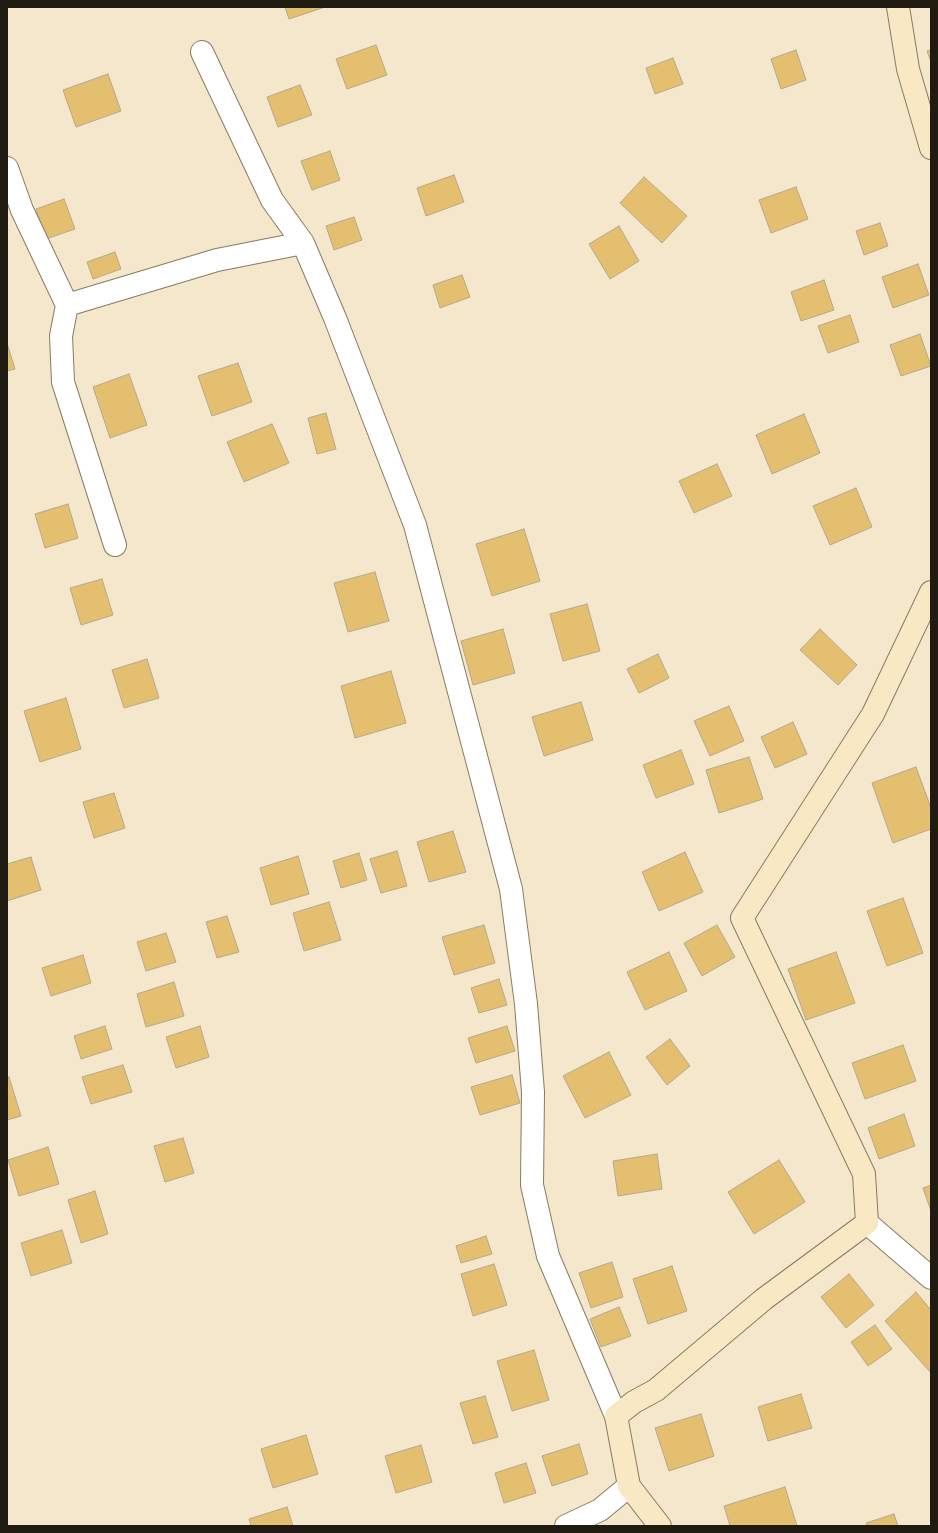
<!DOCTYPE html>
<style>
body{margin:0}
#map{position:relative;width:938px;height:1533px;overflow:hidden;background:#f4e7cb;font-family:"Exo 2",sans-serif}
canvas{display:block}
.frame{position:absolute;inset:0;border:8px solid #201b11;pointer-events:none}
</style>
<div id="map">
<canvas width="938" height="1533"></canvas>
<div class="frame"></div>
</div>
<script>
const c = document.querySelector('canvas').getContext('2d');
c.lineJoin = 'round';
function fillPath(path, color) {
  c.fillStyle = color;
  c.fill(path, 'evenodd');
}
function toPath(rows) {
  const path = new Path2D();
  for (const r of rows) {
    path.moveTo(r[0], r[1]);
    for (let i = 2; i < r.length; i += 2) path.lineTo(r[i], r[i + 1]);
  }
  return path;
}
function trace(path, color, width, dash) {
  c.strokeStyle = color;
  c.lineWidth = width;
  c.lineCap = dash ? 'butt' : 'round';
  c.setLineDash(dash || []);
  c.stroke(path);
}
const building = toPath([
 [285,7,325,7,289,19,285,7],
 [376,45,387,75,347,89,336,59,376,45],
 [796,50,806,80,781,89,771,59,796,50],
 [931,50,931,62,927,51,931,50],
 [673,58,683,84,655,94,646,68,673,58],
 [108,74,121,111,76,127,63,90,108,74],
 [300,85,312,115,278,127,267,97,300,85],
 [330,151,340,180,312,190,301,161,330,151],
 [454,175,464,202,426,216,417,188,454,175],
 [644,177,687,216,662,243,620,203,644,177],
 [796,187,808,219,771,233,759,200,796,187],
 [64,199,75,229,46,239,36,209,64,199],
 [354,217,362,240,334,250,326,226,354,217],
 [880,223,888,246,864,255,856,231,880,223],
 [619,226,639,261,610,279,589,244,619,226],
 [115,252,121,269,93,279,87,262,115,252],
 [918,264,929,295,893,308,882,277,918,264],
 [462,275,470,297,440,308,433,285,462,275],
 [824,280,834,310,801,321,791,292,824,280],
 [850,315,859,342,828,353,818,326,850,315],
 [920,334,931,366,901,376,890,345,920,334],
 [7,343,15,369,7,371,7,343],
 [238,363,252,402,212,416,198,376,238,363],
 [129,374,147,425,110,438,93,387,129,374],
 [326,413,336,449,317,454,308,418,326,413],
 [804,414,820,453,772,474,756,435,804,414],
 [272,424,289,463,244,482,227,442,272,424],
 [717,464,732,496,694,513,679,481,717,464],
 [856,488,872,527,830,545,813,506,856,488],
 [68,504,78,538,45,548,35,514,68,504],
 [524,529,540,581,492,596,476,544,524,529],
 [375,572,389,621,348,632,334,583,375,572],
 [102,579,113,615,81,625,70,588,102,579],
 [587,604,600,651,563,661,550,614,587,604],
 [503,629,515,673,473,685,461,641,503,629],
 [820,629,857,665,838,685,800,650,820,629],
 [658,654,669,678,639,693,627,669,658,654],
 [147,659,159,698,124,708,112,670,147,659],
 [391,671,406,723,355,738,341,686,391,671],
 [66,698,81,749,40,762,24,711,66,698],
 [581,702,593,740,544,756,532,717,581,702],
 [729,706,744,741,710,756,694,721,729,706],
 [793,722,807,754,775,768,761,737,793,722],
 [681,750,694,784,656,798,643,765,681,750],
 [749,757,763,799,719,813,706,770,749,757],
 [916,767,931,808,931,829,893,843,872,783,916,767],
 [114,793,125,828,94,838,83,802,114,793],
 [453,831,466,872,429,882,417,842,453,831],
 [397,851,407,886,381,893,370,859,397,851],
 [685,852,703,892,659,911,642,872,685,852],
 [359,853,367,880,341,888,333,861,359,853],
 [298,856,309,894,271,905,260,868,298,856],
 [31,857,41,890,7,901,7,864,31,857],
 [903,898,923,953,887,966,867,911,903,898],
 [329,902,341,940,304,951,293,913,329,902],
 [227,916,239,952,217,958,206,922,227,916],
 [484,925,495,963,454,975,442,937,484,925],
 [717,925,735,957,702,976,684,943,717,925],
 [166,933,176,962,146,971,137,942,166,933],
 [669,952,687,991,645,1010,627,972,669,952],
 [836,952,855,1003,806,1020,788,969,836,952],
 [83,955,91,983,51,996,42,968,83,955],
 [499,979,507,1005,479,1013,471,988,499,979],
 [174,982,184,1016,146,1027,137,994,174,982],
 [105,1026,112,1049,81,1059,74,1036,105,1026],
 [200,1026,209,1057,176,1068,166,1037,200,1026],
 [507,1026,515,1051,476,1063,468,1038,507,1026],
 [670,1039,690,1066,667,1085,646,1057,670,1039],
 [903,1045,916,1081,865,1099,852,1063,903,1045],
 [609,1052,631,1095,585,1118,563,1076,609,1052],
 [123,1065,132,1092,91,1104,82,1077,123,1065],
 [512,1075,520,1103,480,1115,471,1087,512,1075],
 [9,1077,21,1116,7,1120,7,1078,9,1077],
 [904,1114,915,1146,879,1159,868,1128,904,1114],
 [183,1138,194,1173,165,1182,154,1146,183,1138],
 [48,1147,59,1184,19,1196,8,1160,48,1147],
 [657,1154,662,1189,618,1196,613,1161,657,1154],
 [779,1160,805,1202,754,1234,728,1192,779,1160],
 [931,1185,931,1211,923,1188,931,1185],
 [95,1191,108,1234,81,1243,68,1200,95,1191],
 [62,1230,72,1263,31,1276,21,1243,62,1230],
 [486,1236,492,1254,461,1263,456,1246,486,1236],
 [612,1262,623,1297,591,1308,579,1273,612,1262],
 [494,1264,507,1305,473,1316,461,1274,494,1264],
 [672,1266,687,1311,648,1324,633,1279,672,1266],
 [849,1274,874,1305,846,1328,821,1297,849,1274],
 [916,1292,931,1310,931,1373,885,1321,916,1292],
 [619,1307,631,1336,601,1347,590,1319,619,1307],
 [875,1325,892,1349,868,1366,851,1342,875,1325],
 [534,1350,549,1400,512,1411,497,1361,534,1350],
 [801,1394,812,1428,768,1441,758,1407,801,1394],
 [485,1396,498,1437,473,1444,460,1403,485,1396],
 [701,1414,714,1456,669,1471,655,1428,701,1414],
 [306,1435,318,1474,273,1488,261,1449,306,1435],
 [579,1444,588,1474,552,1486,542,1456,579,1444],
 [421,1445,432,1482,396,1493,385,1456,421,1445],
 [526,1463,536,1493,504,1503,495,1473,526,1463],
 [785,1487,797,1526,730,1526,724,1506,785,1487],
 [287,1507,293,1526,251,1526,249,1519,287,1507],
 [894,1514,898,1526,867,1526,866,1523,894,1514]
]);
fillPath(building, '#e4bf70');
trace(building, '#b5a88d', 1);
const minor = toPath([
 [202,52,272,200,303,243],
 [7,168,22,210,67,305,217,260,303,243,335,318,415,525,511,889,526,1004,533,1092,532,1185,548,1256,616,1416],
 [67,305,61,336,63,382,115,545],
 [867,1223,931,1278],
 [566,1526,600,1510,629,1486]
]);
const secondary = toPath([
 [898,7,908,69,931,148],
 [660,1526,629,1486,616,1416,634,1402,656,1390,764,1299,867,1223,864,1174,742,918,873,714,931,592]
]);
trace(minor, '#887b62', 24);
trace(secondary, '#887b62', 24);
trace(minor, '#fff', 22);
trace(secondary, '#f8e8c4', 22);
</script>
